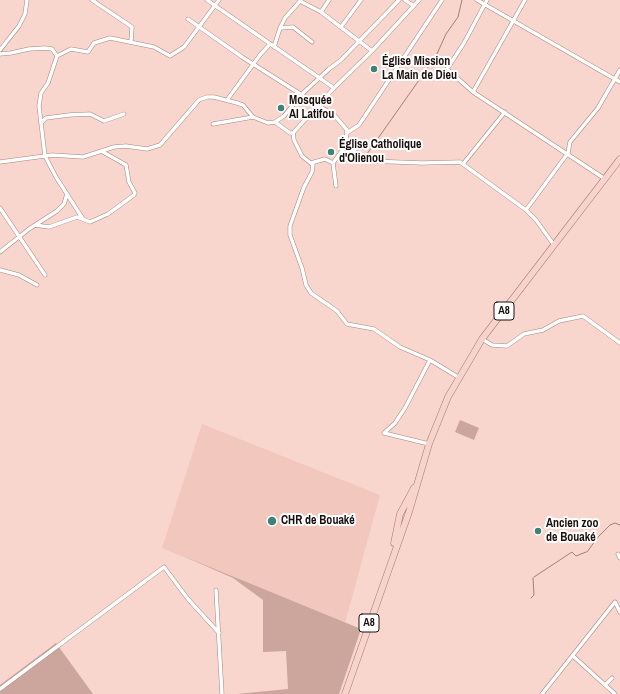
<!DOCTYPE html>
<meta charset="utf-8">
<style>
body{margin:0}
canvas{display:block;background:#f8d5cd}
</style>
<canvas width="620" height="694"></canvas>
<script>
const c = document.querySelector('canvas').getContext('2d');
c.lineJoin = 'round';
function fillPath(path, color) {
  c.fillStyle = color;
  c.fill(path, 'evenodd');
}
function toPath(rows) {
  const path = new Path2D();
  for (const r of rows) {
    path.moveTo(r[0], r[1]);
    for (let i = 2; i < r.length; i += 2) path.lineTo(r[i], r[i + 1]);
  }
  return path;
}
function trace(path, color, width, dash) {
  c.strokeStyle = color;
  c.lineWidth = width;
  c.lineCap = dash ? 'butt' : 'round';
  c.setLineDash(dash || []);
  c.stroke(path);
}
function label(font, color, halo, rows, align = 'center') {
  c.font = font + ' "Archivo Narrow",sans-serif';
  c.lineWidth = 4;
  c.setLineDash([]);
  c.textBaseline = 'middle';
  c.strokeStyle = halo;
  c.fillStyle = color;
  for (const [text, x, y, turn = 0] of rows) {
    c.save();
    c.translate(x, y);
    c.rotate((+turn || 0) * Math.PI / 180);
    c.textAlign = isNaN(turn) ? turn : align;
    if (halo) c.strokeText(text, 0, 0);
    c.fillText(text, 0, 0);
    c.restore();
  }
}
fillPath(toPath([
 [202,424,380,495,345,623,162,548]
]), '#f2c7be');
fillPath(toPath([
 [460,420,479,428,474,440,455,432],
 [183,556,361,629,339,694,237,694,288,689,286,651,263,652,263,600,233,578],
 [56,643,93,694,0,694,0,685]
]), '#cca59d');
trace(toPath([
 [367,154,436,56,446,34,458,17,462,0],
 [587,552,598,537,610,525,615,523,620,525],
 [534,577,572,552,576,556,586,552],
 [531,598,534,595,533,578]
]), '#a77f76', 1);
const street = toPath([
 [92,0,132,27,131,41],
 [207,0,334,88],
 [405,0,414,6],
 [419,0,372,51,334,88,293,133,294,140,302,156,313,165,312,172,304,187,290,226,290,235,302,268,306,285,311,293,337,311,347,324,374,329,400,347,430,360,458,377],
 [477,0,620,82],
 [487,0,464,43,447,69,473,92,605,179],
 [300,1,321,12,372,51],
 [321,12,329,0],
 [188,19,242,57,335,116,347,130,346,145,364,158,369,161,422,163,460,162,526,210,536,220,554,245],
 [341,27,361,0],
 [280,28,293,27,312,42],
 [274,47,280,28,285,18,301,0],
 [0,50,19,26,25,14,27,0],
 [0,54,11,53,29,49,45,48,52,49,57,56],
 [473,92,525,0],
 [227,100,260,55,270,44],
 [275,122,290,133,293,133],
 [41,123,39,106,41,93,48,83,57,56,71,49,88,52,94,43,110,38,154,47,170,56,184,47,219,0],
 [213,124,253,117],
 [347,133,359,125,442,0],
 [0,162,52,155,83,157,114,147,126,146,147,149,160,145,199,100,207,97,214,97,237,103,243,105,253,117,268,123,275,122,284,116,302,94,329,69,341,60,399,0],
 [311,163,325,159,333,163],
 [463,164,505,112],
 [336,186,333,163,346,145],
 [0,208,45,275],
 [526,210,568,153,570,142,598,108,620,70],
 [83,219,56,177,45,156,41,123,46,118,69,115,90,114,104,121,124,114],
 [35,225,49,227,77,217,90,222,108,214,134,195,135,193,129,182,126,165,103,152],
 [0,252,29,229,57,211,64,204,67,194],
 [0,270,19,275,37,285],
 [482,339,492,345,507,346,524,334,543,330,559,321,583,316,620,343],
 [384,433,395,423,405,408,430,360],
 [384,433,429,444],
 [618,554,620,558],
 [216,590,222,694],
 [573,656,615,694],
 [605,685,612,678],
 [0,689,164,567,188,599,219,633],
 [542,694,615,602,620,612]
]);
const primary = toPath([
 [394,543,400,514,414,488],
 [345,694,409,512,429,444,448,397,482,339,620,159]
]);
trace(street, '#a6867f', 4.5);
trace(primary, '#a77b72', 7);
trace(street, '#fff', 3.5);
trace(primary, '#f7d3cb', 6);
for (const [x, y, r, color] of [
 [374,69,4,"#3e8377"],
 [281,108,4,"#3e8377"],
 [331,152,4,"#3e8377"],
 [272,521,5,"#3e8377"],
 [538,531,4,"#3e8377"]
]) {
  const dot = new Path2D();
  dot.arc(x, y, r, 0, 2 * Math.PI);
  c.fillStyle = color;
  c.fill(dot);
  trace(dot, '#fff', 1.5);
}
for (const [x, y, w] of [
 [504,311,20],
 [369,623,20]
]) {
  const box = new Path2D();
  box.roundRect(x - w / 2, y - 9, w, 18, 3);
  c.fillStyle = '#fff';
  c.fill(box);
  trace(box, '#1c100e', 1);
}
label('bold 11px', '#1c100e', null, [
 ["A8",504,311],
 ["A8",369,623]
]);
label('bold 12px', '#1c100e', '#fff', [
 ["Église Mission",382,62],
 ["La Main de Dieu",382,76],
 ["Mosquée",289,101],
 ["Al Latifou",289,115],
 ["Église Catholique",339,145],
 ["d'Olienou",339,159],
 ["CHR de Bouaké",281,521],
 ["Ancien zoo",546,524],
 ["de Bouaké",546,538]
], 'left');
</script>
